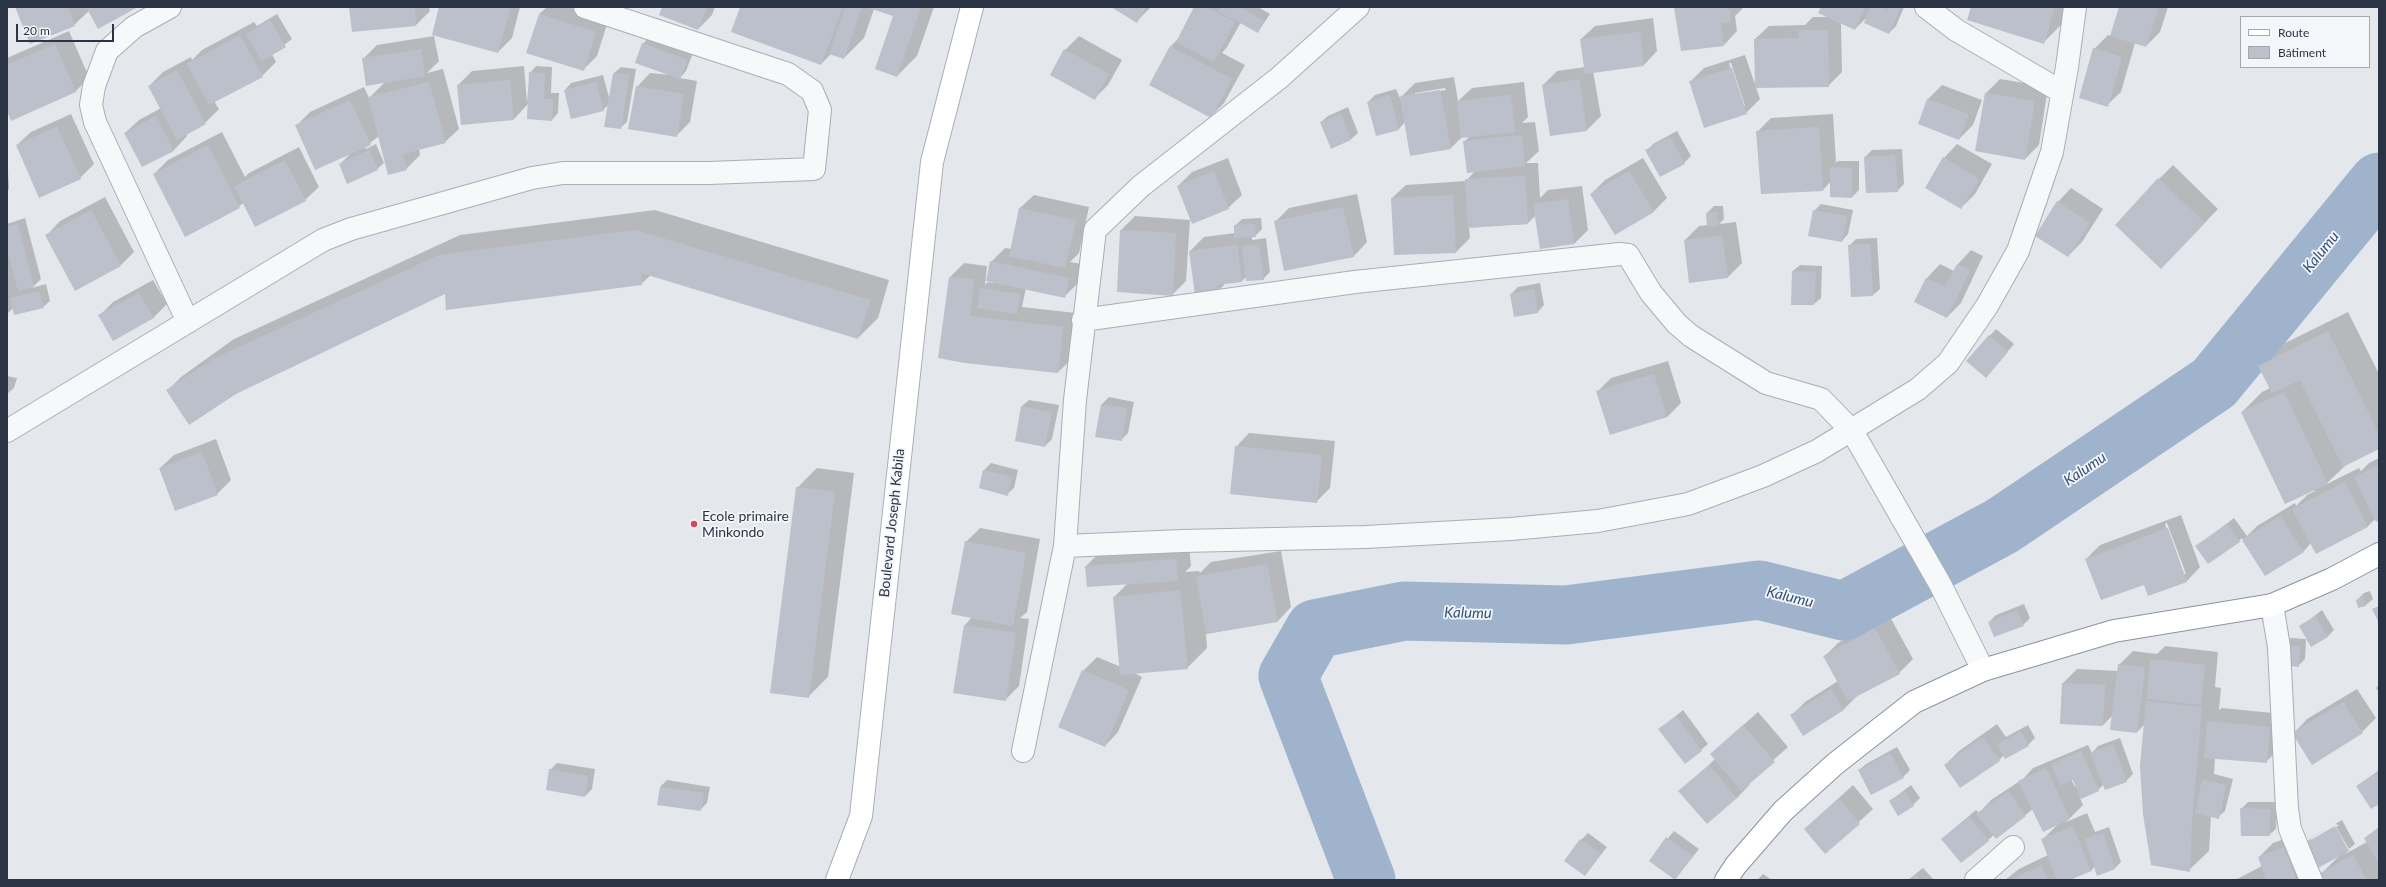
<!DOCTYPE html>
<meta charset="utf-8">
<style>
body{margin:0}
#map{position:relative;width:2386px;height:887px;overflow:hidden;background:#e4e7ec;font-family:Lato,sans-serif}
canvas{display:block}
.frame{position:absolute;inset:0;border:8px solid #2b3445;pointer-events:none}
.legend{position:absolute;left:2240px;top:16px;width:130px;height:52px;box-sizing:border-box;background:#f4f6f9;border:1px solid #a4a8b1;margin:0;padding:5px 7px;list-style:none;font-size:12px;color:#2b3445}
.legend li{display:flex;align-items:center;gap:8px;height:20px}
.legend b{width:20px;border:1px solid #a4a8b1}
.scale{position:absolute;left:16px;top:24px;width:98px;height:18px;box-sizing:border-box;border:2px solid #2b3445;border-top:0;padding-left:5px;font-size:12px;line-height:14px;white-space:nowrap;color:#2b3445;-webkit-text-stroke:3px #f4f6f9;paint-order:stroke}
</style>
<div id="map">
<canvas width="2386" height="887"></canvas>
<div class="frame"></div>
<ul class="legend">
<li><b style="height:5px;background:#fff"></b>Route</li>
<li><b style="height:11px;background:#bbc0ca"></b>Bâtiment</li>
</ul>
<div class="scale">20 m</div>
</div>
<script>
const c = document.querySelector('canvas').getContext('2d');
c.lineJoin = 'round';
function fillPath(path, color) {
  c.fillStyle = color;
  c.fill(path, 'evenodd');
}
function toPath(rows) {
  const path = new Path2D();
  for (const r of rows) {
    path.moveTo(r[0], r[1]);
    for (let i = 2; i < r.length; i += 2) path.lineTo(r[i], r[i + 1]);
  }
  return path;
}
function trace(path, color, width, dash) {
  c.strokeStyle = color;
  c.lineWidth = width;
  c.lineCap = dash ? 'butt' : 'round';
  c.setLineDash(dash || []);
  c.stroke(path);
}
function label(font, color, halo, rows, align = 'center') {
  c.font = font + ' Lato,sans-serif';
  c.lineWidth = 3.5;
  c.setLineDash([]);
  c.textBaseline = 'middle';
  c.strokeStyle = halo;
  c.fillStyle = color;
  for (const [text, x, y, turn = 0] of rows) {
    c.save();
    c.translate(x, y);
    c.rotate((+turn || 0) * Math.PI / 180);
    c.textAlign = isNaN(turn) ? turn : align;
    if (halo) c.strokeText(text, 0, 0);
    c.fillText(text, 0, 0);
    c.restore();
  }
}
fillPath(toPath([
 [16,7,136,7,89,11,74,25],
 [350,7,429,7,430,11,416,25,353,31],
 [440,7,520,7,512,38,498,52],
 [547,7,574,7,609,18,597,56,583,70,539,14],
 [663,7,715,7,712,15,698,29],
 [741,7,934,7,917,56,897,76,894,16,874,9,864,38,844,58,831,54,821,64],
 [1113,7,1151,7,1137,21],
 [1196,7,1258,7,1270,14,1258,32,1241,22,1227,47,1222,53,1245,65,1224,103,1211,116,1171,46,1179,38],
 [1675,7,1744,7,1735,16,1737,31,1724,45],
 [1822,7,1904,7,1896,26,1889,33,1868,16,1855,29,1841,23,1842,72,1828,86,1756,87,1760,99,1746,113,1690,82,1704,68,1745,55,1755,84,1755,39,1769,26,1805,25,1813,17,1828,17],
 [1729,63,1731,63,1745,106,1743,106],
 [1972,7,2068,7,2064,22,2044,42],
 [2120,7,2168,7,2160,32,2146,46,2135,43,2121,92,2107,105,2094,49,2108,35,2111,36],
 [277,14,292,39,272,54,276,62,262,76,214,101,219,109,205,123,186,133,187,136,174,150,143,166,125,133,139,120,161,108,149,86,163,72,191,57,192,60,202,50,254,22,257,26],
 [1653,18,1657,51,1644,65,1593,71,1601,116,1587,130,1551,135,1543,85,1557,71,1585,67,1581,39,1595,26],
 [69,31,89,77,76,91,12,119,7,109,7,58],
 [434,36,439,61,427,73,443,69,459,129,445,142,419,149,420,155,406,169,379,136,365,147,366,149,376,144,384,163,377,169,340,164,350,154,296,126,310,112,364,87,369,98,385,82,363,59,377,45],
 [1079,36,1122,60,1108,85,1095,98,1065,50],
 [649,37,693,53,686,71,680,78,697,81,690,122,676,136,637,87,650,73,672,75,643,44],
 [524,66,527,102,530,73,536,66,552,67,551,93,559,93,558,113,552,120,528,104,514,119,458,85,472,71],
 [621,67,636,69,627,122,620,128,609,104,603,110,565,90,571,83,603,75,610,101,614,73],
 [1454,77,1458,101,1472,88,1524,82,1528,117,1522,123,1535,122,1539,151,1526,163,1538,163,1540,198,1548,190,1582,186,1588,230,1574,244,1536,215,1527,224,1469,227,1470,238,1456,252,1395,254,1392,198,1406,185,1466,181,1475,171,1464,142,1470,136,1462,137,1450,149,1405,122,1399,129,1377,135,1368,102,1375,95,1396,89,1403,105,1401,97,1415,83],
 [1445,88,1446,90,1415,95,1415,93],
 [2000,79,2048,87,2039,145,2025,159,1977,151,1986,93],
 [1942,85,1982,100,1973,125,1959,139,1919,124,1928,99],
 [1348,107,1358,133,1351,139,1332,147,1321,122,1328,116],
 [71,114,94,164,80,178,17,145,31,132],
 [1833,114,1836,163,1838,161,1859,161,1859,190,1852,197,1831,181,1823,190,1762,193,1757,132,1771,118],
 [1677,131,1691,156,1684,163,1647,151,1653,144],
 [222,132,245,177,249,173,299,147,319,187,305,200,244,203,186,235,154,174,168,160],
 [1957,144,1992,164,1975,194,1961,208,1944,158],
 [1902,149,1904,184,1897,191,1865,157,1872,150],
 [7,154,9,189,7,191],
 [1228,158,1242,195,1228,208,1178,186,1192,172],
 [1643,158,1667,198,1653,212,1591,194,1605,180],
 [2173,165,2218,209,2175,254,2159,179],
 [2071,188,2103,209,2082,242,2068,256,2058,202],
 [1357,194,1367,242,1354,256,1275,222,1289,208],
 [1034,195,1089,207,1079,253,1070,262,1082,264,1078,283,1065,296,1026,288,1022,307,1076,313,1072,359,1058,372,965,362,950,277,964,263,987,266,985,285,988,282,993,283,991,262,1005,248,1011,249,1020,208],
 [105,197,134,252,121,265,47,235,60,221],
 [1821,204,1853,210,1848,234,1842,241,1814,211],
 [1714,206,1723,206,1724,219,1719,224,1736,222,1742,263,1728,277,1690,281,1685,240,1699,226,1708,225,1707,213],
 [655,210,889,280,878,318,858,338,651,275,641,284,446,293,167,391,181,377,234,339,460,235],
 [1135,216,1190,220,1186,281,1173,294,1121,230],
 [25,218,41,279,32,288,46,284,50,301,43,307,13,308,7,314,7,224],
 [1261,218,1262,229,1255,236,1252,236,1252,240,1266,238,1270,272,1263,279,1247,276,1242,281,1226,283,1218,291,1190,251,1204,237,1235,233,1235,226,1242,219],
 [1877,238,1880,289,1873,295,1849,246,1856,239],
 [1971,250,1983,256,1961,303,1947,317,1915,301,1927,278,1940,264,1954,271,1958,264],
 [1800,265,1822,266,1821,298,1814,304,1792,304,1793,271],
 [153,280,167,304,153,318,99,316,113,302],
 [1540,283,1544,305,1538,312,1511,294,1518,287],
 [2348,312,2379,374,2379,448,2347,464,2325,485,2359,468,2361,471,2369,463,2379,458,2379,519,2375,519,2368,526,2316,552,2311,543,2303,552,2265,575,2242,538,2239,541,2197,546,2234,518,2247,536,2257,526,2295,503,2296,506,2307,495,2315,491,2242,412,2262,392,2270,388,2259,366,2279,346],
 [1996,329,2014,344,1992,370,1967,361],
 [1668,361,1681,403,1667,417,1610,434,1597,392,1611,378],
 [7,376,17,378,14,388,7,394],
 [1109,397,1134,402,1128,433,1121,440,1102,404],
 [1029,400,1059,405,1052,439,1045,446,1022,406],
 [1249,433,1335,441,1330,488,1317,501,1236,447],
 [216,439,231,480,217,494,160,468,174,455],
 [991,463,1018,470,1014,488,1007,494,980,488,984,470],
 [817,468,854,473,828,677,808,697,797,488],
 [2181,515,2200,567,2187,581,2148,595,2144,583,2086,559,2100,545],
 [2167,523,2186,574,2184,574,2165,524],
 [980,528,1040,539,1027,612,1020,618,1029,619,1019,686,1005,700,954,692,965,625,972,617,966,542],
 [1189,546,1191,566,1185,572,1199,571,1200,573,1211,562,1281,551,1291,607,1278,621,1206,634,1207,648,1187,668,1134,673,1142,677,1118,732,1105,746,1083,671,1097,657,1121,667,1114,597,1127,584,1086,566,1100,552],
 [2370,591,2373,599,2366,605,2359,607,2357,600,2364,593],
 [2024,604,2030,618,2023,625,1989,622,1996,615],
 [2322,610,2334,630,2327,637,2300,627],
 [1889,615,1913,659,1899,673,1858,695,1844,709,1804,735,1791,716,1805,702,1838,681,1824,657,1838,643],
 [2291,638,2306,639,2305,659,2298,666,2284,645],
 [2165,646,2218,652,2215,687,2221,688,2219,710,2222,708,2283,714,2280,748,2266,762,2215,758,2214,774,2233,779,2225,811,2218,817,2211,816,2209,851,2189,870,2145,724,2137,732,2113,715,2103,725,2063,683,2077,669,2118,671,2119,665,2133,651,2157,654],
 [2379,685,2379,692,2376,688],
 [2357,689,2376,718,2362,732,2294,733,2307,719],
 [1683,710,1708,744,1701,750,1660,729],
 [1758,712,1788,747,1749,782,1750,784,1737,798,1680,792,1715,759,1711,754],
 [1997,724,2006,737,2028,725,2035,738,2028,745,2004,755,1999,760,1945,765,1959,751],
 [2120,738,2133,774,2126,781,2104,784,2098,790,2080,798,2083,805,2066,822,2087,813,2095,832,2109,827,2121,862,2115,868,2095,866,2091,871,2068,880,2005,880,2019,869,2048,855,2042,840,2057,825,2033,809,1996,838,1994,835,1988,840,1942,839,1976,810,1979,813,1991,800,2023,779,2033,768,2088,745,2092,753,2098,746],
 [2073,778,2076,786,2075,787,2071,779],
 [1897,747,1910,770,1903,777,1859,770,1866,764],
 [557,763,595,769,592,789,585,796,550,770],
 [2379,770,2379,803,2357,786],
 [667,780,710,787,707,803,700,810,660,787],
 [1853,785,1873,809,1825,853,1805,829],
 [1911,785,1920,798,1913,805,1890,801],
 [2248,802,2277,802,2276,829,2269,835,2241,809],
 [2342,820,2355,844,2349,849,2336,827,2339,825,2335,824],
 [2333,825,2311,838,2311,840,2349,850,2345,854,2367,842,2365,838,2379,827,2379,858,2377,859,2379,863,2379,880,2326,880,2322,873,2339,856,2305,844,2312,837],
 [1674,831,1699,849,1675,879,1650,860],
 [1588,833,1607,847,1585,875,1581,840],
 [2298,834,2313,880,2235,880,2262,866,2259,857,2273,843],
 [1923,868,1934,880,1908,880],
 [1763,874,1772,880,1757,880]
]), '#0003');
trace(toPath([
 [1366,880,1288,676,1315,629,1404,611,1566,615,1759,590,1844,611,2002,526,2214,383,2379,182]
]), '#9fb4cc', 59);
fillPath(toPath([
 [15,7,68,7,75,26,30,44],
 [86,7,138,7,98,29],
 [349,7,415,7,416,26,352,32],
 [439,7,511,7,498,53,432,35],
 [662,7,707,7,698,30,659,15],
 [740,7,843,7,821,65,731,32],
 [845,7,862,7,844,59,829,54],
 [866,7,921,7,897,77,875,69,893,16],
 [1111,7,1146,7,1137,23],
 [1194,7,1207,7,1235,22,1214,62,1176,42],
 [1221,7,1240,7,1264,21,1258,33,1218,11],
 [1674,7,1729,7,1731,22,1721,23,1724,46,1681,51],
 [1821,7,1865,7,1855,30,1818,13],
 [1870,7,1882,7,1888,10,1890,7,1901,7,1889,34,1864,23],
 [1971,7,2055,7,2044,44,1967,20],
 [2119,7,2150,7,2158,9,2146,47,2110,36],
 [539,14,596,32,584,71,526,53],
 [270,20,286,47,262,61,246,34],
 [1798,30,1828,30,1829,87,1755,88,1754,39,1799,38],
 [1640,32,1644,66,1585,74,1580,39],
 [240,35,263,77,209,105,187,64],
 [642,43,687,60,680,79,635,63],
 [55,44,76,92,11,121,7,111,7,65],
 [1170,46,1232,79,1211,118,1149,85],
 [2093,48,2122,57,2108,107,2079,98],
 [421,49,425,76,366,86,362,58],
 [1064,49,1109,74,1095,100,1050,75],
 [1732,68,1747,114,1704,128,1689,81],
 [177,70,206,124,177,140,148,86],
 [529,72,545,73,544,99,553,99,552,121,527,119],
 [613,73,629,75,621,129,604,127],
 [1579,79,1587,131,1550,136,1542,85],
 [510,80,514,120,461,125,457,85],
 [429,82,446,143,403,154,407,170,388,175,368,97],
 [596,82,604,111,571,119,564,90],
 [636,86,684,94,677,137,628,129],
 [1440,90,1451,149,1410,156,1400,96],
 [1985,93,2035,101,2025,160,1975,151],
 [1390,95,1399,130,1376,136,1367,102],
 [1511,95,1515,132,1461,138,1457,101],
 [1927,99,1969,114,1959,140,1918,124],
 [350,100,371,145,315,170,295,125],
 [1341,114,1351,140,1331,149,1320,122],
 [156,116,174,151,142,167,124,133],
 [57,127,81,179,39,198,16,145],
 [1819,127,1823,191,1761,194,1756,131],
 [1522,135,1525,166,1467,173,1463,141],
 [1670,137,1685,164,1660,177,1645,150],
 [208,145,240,208,185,237,153,174],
 [369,150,378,170,347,184,339,164],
 [1895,155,1898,192,1866,193,1864,157],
 [1943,157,1979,179,1961,209,1925,188],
 [285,160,306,201,255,227,234,186],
 [1830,167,1852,168,1852,198,1830,197],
 [1214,171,1229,209,1192,224,1177,186],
 [1629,171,1654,212,1615,235,1590,194],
 [1525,176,1528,224,1468,228,1465,179],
 [2158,178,2205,223,2161,269,2115,225],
 [1453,195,1456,253,1394,255,1391,198],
 [1568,199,1574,244,1540,249,1533,204],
 [2057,201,2090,223,2068,257,2035,236],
 [1343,207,1354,257,1284,271,1274,221],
 [1019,208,1076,220,1065,268,1009,256],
 [91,210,121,266,75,291,45,235],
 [1813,210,1847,216,1842,242,1808,236],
 [1717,212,1718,226,1707,227,1706,213],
 [18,224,34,287,18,291,7,249,7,227],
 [1255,224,1256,237,1234,238,1234,225],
 [635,230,870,300,858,339,641,273,642,285,446,310,445,294,236,394,189,425,166,390,213,359,439,255],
 [1120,230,1176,233,1173,296,1117,292],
 [1722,235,1728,278,1689,283,1684,240],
 [1870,244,1873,296,1851,297,1848,245],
 [1237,245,1242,282,1217,285,1218,292,1195,295,1189,251],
 [1259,245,1264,280,1246,281,1242,246],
 [990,261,1069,278,1065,298,986,281],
 [1957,264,1970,270,1947,318,1914,302,1926,278,1945,287],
 [1792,271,1816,272,1814,305,1791,305],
 [949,277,974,279,970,316,1063,327,1058,373,965,363,938,358],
 [980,288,1020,294,1017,314,977,308],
 [1534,289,1538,313,1514,317,1510,294],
 [39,291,44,308,14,315,10,298],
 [139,293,154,318,113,341,98,315],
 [2328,331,2379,434,2379,449,2343,467,2300,380,2272,393,2258,366],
 [1989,335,2008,352,1986,378,1966,361],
 [1654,374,1667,417,1610,435,1596,391],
 [2284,392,2328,484,2285,504,2241,412],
 [1101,404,1127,408,1122,441,1095,437],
 [1021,406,1052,412,1045,447,1015,441],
 [1235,446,1322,455,1317,503,1230,494],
 [202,452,218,495,175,511,159,468],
 [2379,465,2379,520,2376,522,2354,477],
 [983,470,1012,477,1008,496,979,488],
 [2345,482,2368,527,2316,554,2292,509],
 [796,487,835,492,809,698,770,693],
 [2280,516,2304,552,2265,576,2242,540],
 [2227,524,2240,542,2208,564,2195,546],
 [2168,528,2187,582,2148,596,2144,585,2101,600,2085,559],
 [965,541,1026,553,1013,626,951,614],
 [1176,559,1178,581,1087,587,1085,566],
 [1267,564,1278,622,1206,634,1196,576],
 [1180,590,1188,669,1120,675,1113,597],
 [2363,597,2366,606,2358,608,2356,600],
 [2379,606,2379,623,2372,609],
 [2017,611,2024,626,1994,637,1988,622],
 [2315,616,2328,637,2311,647,2299,626],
 [964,625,1016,633,1006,701,953,693],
 [1875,628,1900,674,1848,701,1823,656],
 [2283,645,2300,646,2299,667,2281,665],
 [2150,659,2205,665,2201,705,2147,699],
 [2118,664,2145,668,2137,733,2110,730],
 [1082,670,1129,690,1105,747,1058,727],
 [2062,683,2105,685,2103,726,2060,724],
 [1831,689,1844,710,1803,736,1790,715],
 [2146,701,2202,707,2192,821,2190,872,2151,865,2143,814,2140,766],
 [2343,702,2363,733,2312,765,2292,733],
 [1676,716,1702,751,1685,764,1658,729],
 [2207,721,2270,727,2267,763,2204,758],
 [1743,725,1775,762,1741,791,1710,754],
 [2021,731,2029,746,2005,759,1997,744],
 [1983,737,2000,761,1960,788,1944,765],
 [2113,744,2127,782,2105,790,2090,753],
 [2081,751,2099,791,2081,799,2073,780,2060,785,2051,764],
 [1890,753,1904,778,1871,795,1858,770],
 [1709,765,1737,798,1707,824,1678,791],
 [2046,768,2070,819,2043,832,2018,781],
 [549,769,588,776,585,797,546,790],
 [2376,773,2379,778,2379,804,2371,809,2356,786],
 [2202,780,2226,785,2219,819,2195,813],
 [660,787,704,793,701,811,657,805],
 [1904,791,1914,806,1898,816,1889,801],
 [2008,791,2026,816,1996,839,1976,814],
 [1839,798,1860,824,1825,854,1804,829],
 [2240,808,2270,809,2270,836,2241,836],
 [1969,816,1989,841,1961,863,1941,839],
 [2073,826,2091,871,2070,880,2057,880,2041,839],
 [2335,826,2349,851,2318,868,2304,844],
 [2379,828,2379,859,2377,860,2364,838],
 [2103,833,2115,869,2097,876,2085,839],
 [1666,837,1693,856,1675,880,1649,861],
 [1580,839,1601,854,1585,876,1564,861],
 [2284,847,2296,880,2266,880,2258,857],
 [2353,855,2367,880,2324,880,2320,873],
 [2041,865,2048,880,2010,880],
 [1916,874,1921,880,1908,880]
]), '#bbc0ca');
const street = toPath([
 [170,7,134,27,107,51,94,86,91,105,95,122,188,322],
 [1926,7,1956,30,2062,92],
 [1083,320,1355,282,1620,254,1628,255,1651,293,1677,324,1691,336,1766,383,1821,399,1852,431,1940,584,1983,670],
 [7,431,323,240,351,229,532,178,563,173,709,173,814,169,820,110,812,91,788,74,585,7],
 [1065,546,1075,400,1095,230,1141,186,1279,78,1358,7],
 [2272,605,2279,647,2287,809,2290,829,2311,880],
 [1023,751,1065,546,1182,541,1366,537,1511,529,1598,521,1688,504,1763,476,1817,451,1918,389,1948,363,1987,306,2018,251,2052,152,2067,67,2075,7],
 [1976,880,2013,847]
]);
const secondary = toPath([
 [837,880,861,816,932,162,972,7]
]);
const highway = toPath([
 [1726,880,1736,865,1783,811,1835,764,1914,702,1983,670,2114,631,2272,605,2332,579,2379,554]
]);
trace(street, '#a9aeb7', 24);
trace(secondary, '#a9aeb7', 24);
trace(highway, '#8b94a3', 24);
trace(street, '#f7f8fa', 22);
trace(secondary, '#fff', 22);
trace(highway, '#fff', 22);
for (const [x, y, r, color] of [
 [694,524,4,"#d1495b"]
]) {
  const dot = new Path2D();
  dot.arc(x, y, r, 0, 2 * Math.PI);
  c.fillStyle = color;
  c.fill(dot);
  trace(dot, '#f4f6f9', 1.5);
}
label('14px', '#2b3445', '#f4f6f9', [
 ["Ecole primaire",702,516],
 ["Minkondo",702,532]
], 'left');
label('14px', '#2b3445', '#f4f6f9', [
 ["Boulevard Joseph Kabila",892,523,-84]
]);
label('italic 15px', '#34527a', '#f4f6f9', [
 ["Kalumu",2321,252,-51],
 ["Kalumu",2085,469,-34],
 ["Kalumu",1790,597,14],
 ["Kalumu",1468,613,1]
]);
</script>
